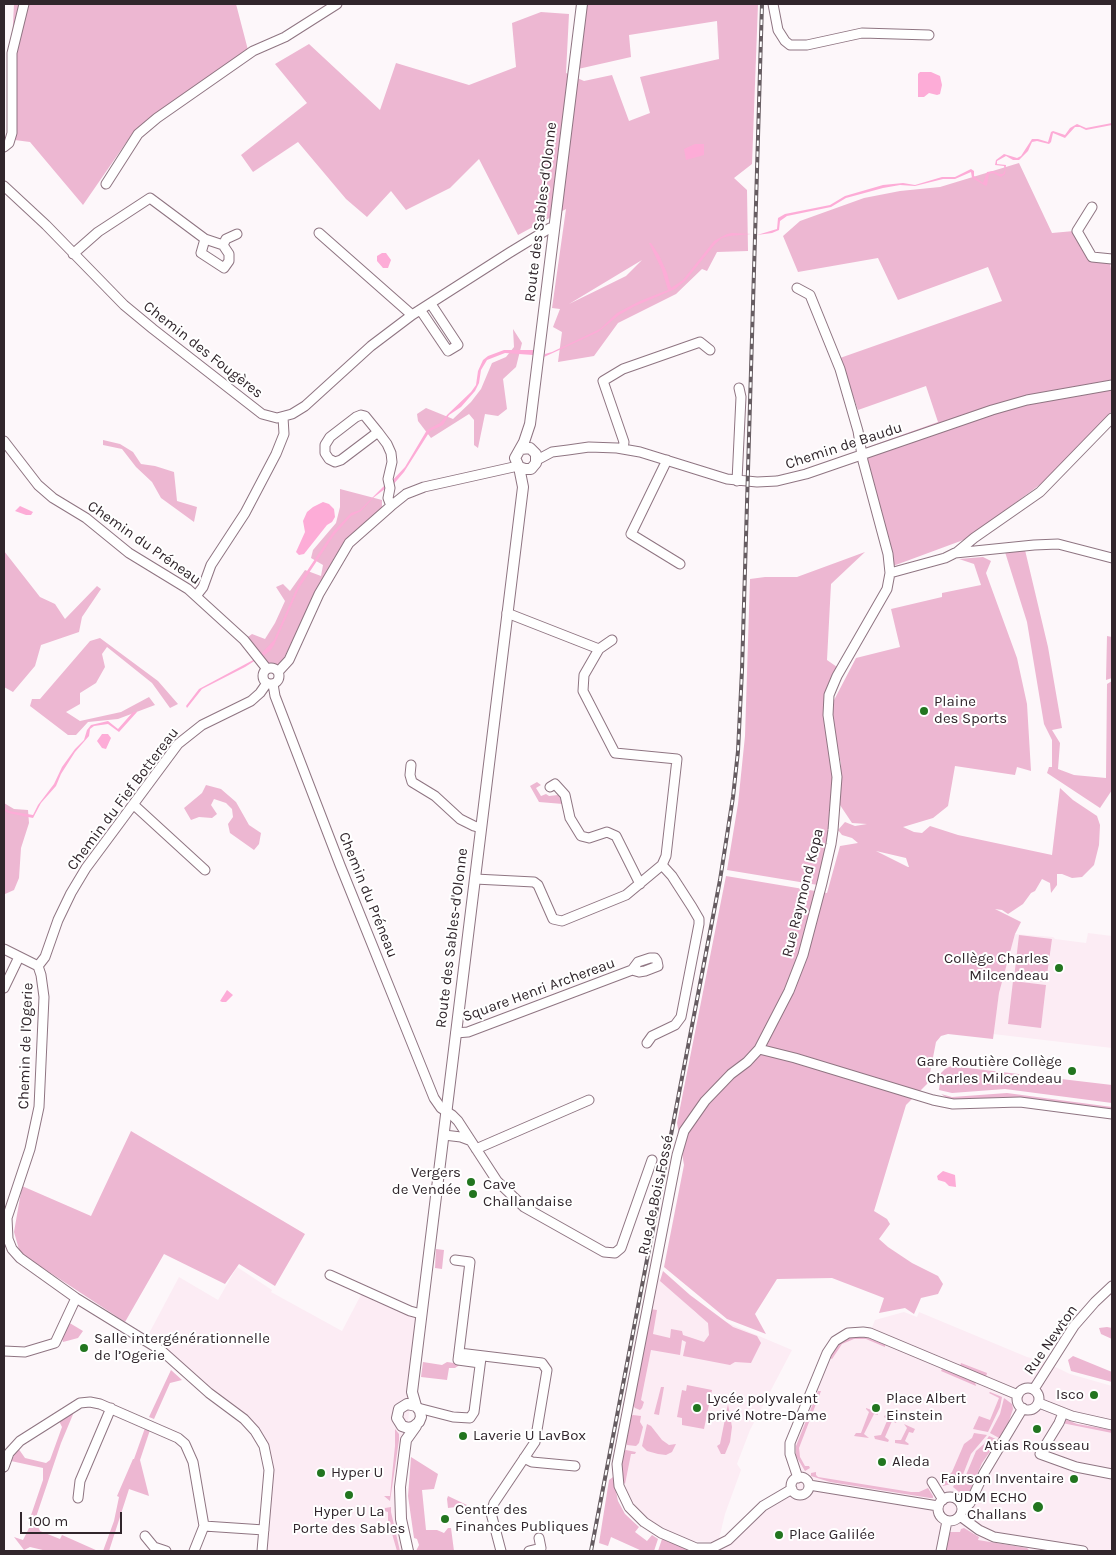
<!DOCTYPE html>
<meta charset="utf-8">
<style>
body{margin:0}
#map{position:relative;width:1116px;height:1555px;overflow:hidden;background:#fdf7fa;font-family:Karla,sans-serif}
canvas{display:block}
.frame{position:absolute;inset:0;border:5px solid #31262c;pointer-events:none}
.scale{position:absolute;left:20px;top:1512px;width:102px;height:22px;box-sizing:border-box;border:2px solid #31262c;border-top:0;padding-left:6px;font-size:15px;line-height:18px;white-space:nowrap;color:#31262c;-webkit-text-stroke:4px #fff;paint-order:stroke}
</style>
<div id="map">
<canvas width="1116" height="1555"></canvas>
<div class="frame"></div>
<div class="scale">100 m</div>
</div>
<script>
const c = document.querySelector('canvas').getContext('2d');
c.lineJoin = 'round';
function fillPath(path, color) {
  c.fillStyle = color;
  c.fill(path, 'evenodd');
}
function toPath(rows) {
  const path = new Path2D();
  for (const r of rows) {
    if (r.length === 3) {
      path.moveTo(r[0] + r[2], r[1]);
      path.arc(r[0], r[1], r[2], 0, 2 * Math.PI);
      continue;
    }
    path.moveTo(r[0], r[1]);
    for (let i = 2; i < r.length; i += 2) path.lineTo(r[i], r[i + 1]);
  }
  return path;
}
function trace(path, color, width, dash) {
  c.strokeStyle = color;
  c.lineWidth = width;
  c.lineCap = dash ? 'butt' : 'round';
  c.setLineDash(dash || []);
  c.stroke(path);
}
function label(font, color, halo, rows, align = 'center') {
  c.font = font + ' Karla,sans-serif';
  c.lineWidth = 4;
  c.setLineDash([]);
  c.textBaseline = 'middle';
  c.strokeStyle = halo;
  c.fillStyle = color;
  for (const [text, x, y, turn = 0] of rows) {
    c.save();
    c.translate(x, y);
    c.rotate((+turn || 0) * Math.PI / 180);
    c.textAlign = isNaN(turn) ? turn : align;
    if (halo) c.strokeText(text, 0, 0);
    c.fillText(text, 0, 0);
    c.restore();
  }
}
fillPath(toPath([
 [1088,933,1112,936,1112,1048,993,1034,999,993,1015,934,1053,937,1055,939,1086,943],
 [237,1267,272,1290,271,1292,342,1331,364,1289,421,1314,400,1487,408,1551,261,1551,269,1470,259,1435,145,1341,179,1277,218,1300],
 [658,1276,696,1313,721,1320,792,1350,750,1430,737,1464,741,1470,725,1514,719,1539,711,1542,690,1541,654,1524,642,1514,632,1502,621,1476,622,1464],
 [904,1312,917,1317,919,1312,1027,1357,1045,1362,1070,1374,1112,1386,1112,1551,717,1551,712,1545,726,1539,780,1492,795,1476,786,1444,827,1344,842,1331,859,1327,871,1330,875,1320]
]), '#fcecf4');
fillPath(toPath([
 [14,4,236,4,248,50,132,134,83,205,30,142,7,139],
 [586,4,758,4,752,164,734,178,747,190,748,251,717,252,707,271,702,269,676,294,618,323,594,356,558,362,562,332,553,327,560,309,552,308,566,209,518,235,479,159,450,188,406,210,391,191,367,217,346,199,298,142,253,172,241,155,307,103,275,64,309,44,380,110,396,63,469,85,516,67,512,23,541,12,569,14,566,73,584,81,612,75,629,121,650,113,640,77,719,59,717,21,629,35,631,57,578,69],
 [642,260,626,276,569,304],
 [1019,163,1052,233,1074,231,1090,261,1110,263,1112,275,1112,411,1049,478,966,539,893,566,867,460,868,447,938,422,926,386,858,410,840,358,1002,301,988,267,898,300,878,258,798,272,783,236,800,221,864,198,900,191,940,187],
 [513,329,522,343,516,367,503,379,507,409,498,416,485,414,478,448,474,445,474,420,469,414,431,438,418,421,417,414,426,408,453,419,471,402,481,389,492,363,506,357,514,347],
 [103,440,120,444,133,452,141,464,155,466,174,472,177,501,197,507,194,522,161,498,152,482,136,467,122,449,103,445],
 [340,489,382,500,382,507,344,542,333,560,277,672,272,673,248,637,252,634,265,639,275,623,285,601,276,587,283,584,290,591,305,570,321,576,323,565,311,558,313,550,336,523,340,507],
 [1025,550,1048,647,1062,728,1052,730,1060,743,1058,769,1074,775,1106,778,1107,684,1112,681,1112,790,1100,808,1047,773,1049,767,1052,767,1052,740,1044,724,1027,622,1005,552],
 [4,551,40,597,55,604,65,619,97,586,101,589,82,617,79,632,41,645,35,666,13,692,4,687],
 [865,552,831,584,827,660,837,667,828,686,824,709,833,768,830,832,818,885,727,870,738,804,745,736,750,579,765,577,797,577],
 [983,557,991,561,986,573,1017,658,1027,704,1031,771,1017,767,1015,775,955,766,948,806,933,818,903,827,914,832,922,833,930,826,958,835,1052,855,1060,788,1073,800,1097,816,1100,825,1099,845,1094,865,1082,877,1072,878,1062,874,1057,874,1057,885,1051,893,1050,883,1042,879,1035,891,1031,893,1023,904,1008,914,1002,910,995,909,1021,922,1015,934,999,993,993,1039,948,1034,941,1036,936,1042,928,1083,906,1105,874,1211,887,1219,890,1224,879,1239,888,1247,912,1263,938,1276,943,1284,938,1294,921,1298,914,1314,905,1308,879,1313,884,1298,832,1278,777,1279,755,1314,766,1334,727,1319,664,1267,684,1165,677,1123,726,876,827,893,840,846,858,843,852,838,842,835,838,830,845,822,855,826,867,824,852,823,838,802,841,764,831,718,832,704,856,658,900,647,891,609,942,597,942,593,981,585,974,564,959,559],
 [876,851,906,858,909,867,908,867],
 [1107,636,1112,637,1112,678,1106,680],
 [100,638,158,681,178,704,170,708,152,683,107,647,102,654,105,667,96,683,80,693,80,704,66,712,80,721,121,712,149,697,155,705,118,719,88,722,76,735,68,735,30,706,32,699,40,699,90,641],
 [537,782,541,785,536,788,541,796,546,794,549,796,558,795,562,798,563,804,539,802,530,786],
 [206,785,221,789,236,802,249,825,261,833,259,844,254,850,230,833,228,824,233,817,232,809,226,803,214,799,211,805,217,814,212,818,199,817,191,820,184,808,202,793],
 [4,803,14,809,28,810,29,823,21,848,19,878,14,890,5,894,4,878],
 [1019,935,1052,939,1046,982,1014,978],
 [1013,981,1046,985,1041,1028,1008,1024],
 [951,1066,1112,1085,1112,1103,1005,1089,952,1093,939,1090,941,1073,945,1069],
 [1007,1093,1112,1107,1112,1111,1009,1097,950,1100,941,1094,952,1097],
 [131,1131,305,1234,275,1286,239,1264,225,1284,164,1254,125,1322,20,1253,14,1232,22,1186,91,1216],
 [436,1249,444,1250,442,1269,435,1268],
 [663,1271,690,1295,733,1327,757,1336,761,1343,751,1363,735,1362,730,1365,683,1356,686,1342,682,1340,680,1355,651,1350,641,1400,644,1402,642,1408,640,1410,635,1408,632,1404,650,1309,657,1310,653,1334,670,1338,671,1329,682,1331,683,1335,704,1342,709,1335,708,1323,660,1281],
 [68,1322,83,1331,78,1338,63,1342,61,1336],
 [1107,1327,1112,1328,1112,1339,1101,1334,1099,1328],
 [855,1336,871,1339,885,1345,885,1347,866,1339,854,1339,842,1344,832,1359,830,1358,839,1343,846,1339],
 [1073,1356,1112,1372,1112,1382,1071,1371,1068,1360],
 [423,1362,442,1365,447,1362,461,1364,455,1368,449,1368,447,1380,421,1377],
 [961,1363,987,1373,986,1377,960,1366],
 [942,1369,975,1382,976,1386,941,1371],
 [171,1370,182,1380,170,1383,154,1419,149,1417],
 [687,1385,712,1390,704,1429,682,1425,682,1418,677,1417,682,1390,686,1391],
 [661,1387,664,1387,659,1415,654,1414],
 [818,1391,821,1391,799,1448,800,1457,805,1466,809,1466,810,1468,805,1471,796,1456,796,1446],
 [990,1392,1002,1397,1000,1407,988,1432,973,1429,979,1416,990,1420,999,1398,989,1393],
 [1004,1398,1012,1404,1013,1409,1008,1424,999,1438,990,1433,1000,1414],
 [728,1404,732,1427,730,1442,725,1454,721,1454,717,1446,720,1444],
 [866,1408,877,1412,878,1415,874,1414,864,1434,869,1438,854,1436,856,1433,861,1433,869,1412,866,1409],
 [74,1412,61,1443,35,1520,40,1531,60,1539,62,1535,98,1551,47,1551,30,1547,24,1550,14,1537,23,1540,30,1526,28,1524,43,1480,43,1468,11,1461,18,1448,25,1458,46,1463,50,1460,62,1427,59,1421],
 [633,1415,641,1416,640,1422,643,1427,639,1443,636,1446,627,1445,625,1440,629,1417],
 [885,1415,897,1420,896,1423,892,1421,885,1437,889,1440,888,1442,875,1439,874,1436,881,1435,887,1421,887,1419,884,1417],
 [1065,1419,1077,1424,1112,1430,1112,1433,1062,1423],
 [647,1424,651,1426,662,1440,669,1445,676,1444,672,1452,666,1455,658,1454,647,1451,642,1446],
 [904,1424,915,1429,913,1433,909,1432,905,1441,909,1444,908,1445,895,1443,895,1440,901,1440,907,1428],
 [145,1428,150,1430,140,1460,149,1496,129,1489,109,1551,103,1551,114,1521,119,1497,117,1496,133,1459,134,1459],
 [395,1429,399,1434,399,1440,390,1501,384,1496,390,1496,395,1446],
 [974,1433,987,1435,971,1454,962,1477,951,1484,943,1486,942,1483,952,1472,964,1444,972,1438],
 [989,1436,998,1440,982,1463,969,1493,964,1496,953,1487,954,1485,966,1475,976,1451,984,1444],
 [626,1450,636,1452,635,1454,631,1454,625,1484,620,1476,622,1452],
 [411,1457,438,1474,434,1489,422,1490,426,1530,437,1530,444,1533,448,1528,451,1528,454,1551,416,1551,419,1545,417,1539,414,1538,408,1496],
 [816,1472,816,1475,818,1477,911,1492,919,1492,928,1488,933,1496,933,1498,930,1498,830,1482,811,1476,811,1473],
 [613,1477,618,1501,625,1514,639,1527,635,1532,647,1541,652,1535,658,1539,654,1551,642,1551,611,1537,608,1546,599,1543,609,1480],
 [448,1496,467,1505,468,1508,465,1509,464,1506,448,1508,447,1499],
 [391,1507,391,1512,400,1551,397,1551,388,1520,388,1512,384,1511,385,1508],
 [964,1528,979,1537,978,1540,1027,1548,1030,1551,944,1551,946,1535,950,1532,960,1532,961,1529],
 [662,1539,696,1551,658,1551]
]), '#edb7d2');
fillPath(toPath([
 [920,72,931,72,940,76,942,85,940,94,937,95,929,93,924,97,918,97,918,74],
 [1112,123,1112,125,1086,130,1080,127,1075,127,1065,138,1053,133,1051,142,1049,144,1037,141,1032,142,1028,151,1019,160,1013,160,1006,156,997,161,997,164,1006,165,1005,174,1001,177,993,173,989,174,987,185,986,186,972,178,971,172,955,179,943,179,915,186,900,185,883,188,846,198,831,207,787,216,780,221,779,230,772,233,757,235,777,229,778,218,785,214,830,205,845,196,883,185,903,183,915,185,942,177,955,177,971,169,974,171,974,176,983,183,987,172,993,171,1000,174,1003,174,1005,170,1004,166,995,165,996,160,1004,154,1017,158,1021,156,1032,139,1038,139,1048,142,1051,132,1053,131,1065,135,1070,128,1077,124,1086,128],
 [695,144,704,144,704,155,686,160,684,149],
 [732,233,751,234,729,236,722,238,715,244,685,281,675,289,635,306,619,315,598,332,544,357,545,354,552,352,600,329,617,313,640,301,668,290,662,270,649,243,651,243,659,255,667,273,671,288,683,280,714,241,727,234],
 [382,253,386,253,391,260,388,268,383,268,377,261,377,256],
 [504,350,534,350,533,355,505,353,487,360,481,370,479,383,475,391,461,407,449,415,443,425,430,431,404,472,392,486,391,482,405,467,427,430,440,423,448,414,471,392,476,385,478,371,483,360,488,356],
 [386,484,386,488,373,498,361,511,351,516,334,535,299,588,274,645,270,651,263,656,262,653,274,640,299,583,333,532,351,513,360,510],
 [323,502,329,504,334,509,335,517,332,522,327,525,304,554,299,555,296,552,305,532,303,521,307,512,313,507],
 [20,506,31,511,33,512,31,515,26,515,15,511],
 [255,659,256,660,245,667,202,689,187,708,186,706,199,689],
 [133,712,137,712,119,732,108,724,94,726,90,729,89,736,75,752,61,774,56,786,41,803,33,818,8,813,4,810,4,808,9,811,33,815,38,805,54,784,62,767,75,749,84,740,87,730,91,725,108,721,118,729],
 [102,734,108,734,111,738,106,749,102,748,97,741],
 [227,990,233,995,226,1002,222,1002,220,1001],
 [943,1171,955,1175,956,1187,949,1186,945,1182,938,1180,937,1176]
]), '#fdacd7');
const minor = toPath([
 [773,4,778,30,785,41,790,45,807,45,862,33,929,35],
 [4,147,9,143,12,133,12,53,24,4],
 [106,184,138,134,157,118,253,51,285,37,337,4],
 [4,186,46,225,124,305,153,329,262,414,277,418,292,414,305,406,371,346,412,315,509,253,550,228,554,228],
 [1092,207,1077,231,1092,257,1112,259],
 [319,233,412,315],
 [223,245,226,239,237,234],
 [73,254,98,232,150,198,205,239,223,245,229,254,229,261,224,268,201,253,205,239],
 [421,311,448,351,458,345,431,304],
 [378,432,341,460,335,462,329,459,325,453,325,445,330,437,356,417,361,415,365,416,378,432,387,444,391,453,392,462,388,479,390,488,388,498,391,506],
 [4,441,38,485,53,498,86,518,129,553,188,589,244,640,267,669],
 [623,449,624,442,603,381,623,369,700,342,710,350],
 [537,460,552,452,568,450,589,447,617,448,640,452,727,479,757,482,777,481,806,474,992,410,1027,400,1112,385],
 [667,460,631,534,680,564],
 [737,481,741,397,739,388],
 [956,553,974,538,1040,492,1112,418],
 [890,573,945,558,955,553,1034,545,1058,544,1112,558],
 [196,596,203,587,211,565,245,513,276,454,284,434,283,417],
 [599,649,612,640],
 [271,676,8],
 [278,672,289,660,319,594,349,543,391,506,406,494,424,487,518,466],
 [273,684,275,696,340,865,434,1098,441,1108,452,1115,458,1121,497,1181,524,1207,604,1252,615,1253,621,1248,652,1160],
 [411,765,410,775,412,782,435,796,460,819,474,826,481,828],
 [550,787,555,784,565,795,570,818,581,836,589,838,607,832,616,836,640,884],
 [134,805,205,870],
 [475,879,534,882,538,885,553,919,562,921,626,895,662,865,666,856,677,759,615,753,583,691,584,675,599,649,507,613],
 [4,949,38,966,41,975,44,997,39,1107,30,1149,7,1218,8,1239,12,1249,20,1258,76,1298,162,1351,209,1393,244,1419,255,1431,264,1446,269,1470,262,1551],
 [38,966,45,957,58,920,71,893,86,868,178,744,202,725,251,701,260,693,267,683],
 [4,988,19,957],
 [456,1033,468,1032,632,970,638,962,650,958,655,958,657,961,658,966,645,971,639,972,632,970],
 [647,1043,652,1036,675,1025,681,1017,699,924,699,919,692,907,672,876,662,865],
 [759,1049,789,991,803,955,822,883,831,844,833,830,837,777,828,715,829,695,837,676,887,589,890,573,888,554,863,461,858,431,840,369,810,295,797,288],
 [444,1135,461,1137,469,1140],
 [476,1149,589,1100],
 [455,1260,470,1262,458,1360,480,1363],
 [330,1275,410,1311,421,1314],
 [4,1351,25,1352,55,1343,76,1298],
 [459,1353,542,1363,547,1370,535,1442,494,1503,491,1513,501,1551],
 [1028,1399,11],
 [1034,1389,1074,1326,1095,1302,1112,1286],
 [1039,1403,1072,1416,1112,1425],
 [418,1408,453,1417,470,1418,474,1412,481,1358],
 [1063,1413,1059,1423,1040,1454,1076,1467,1112,1474],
 [524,1458,532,1462,575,1466],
 [4,1467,9,1453,20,1441,80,1403,90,1402,100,1404,178,1438,185,1444,193,1462,204,1526,264,1530],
 [800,1486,9],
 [798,1478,790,1454,790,1443,827,1353,835,1341,848,1333,863,1332,870,1333,1018,1395],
 [932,1482,943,1500],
 [809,1485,938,1506],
 [792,1489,763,1506,728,1540,712,1548,696,1548,661,1533,644,1522,629,1507,619,1486,617,1464,677,1155,684,1131,705,1101,731,1074,747,1062,759,1049,795,1058,933,1100,953,1104,1020,1102,1112,1114],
 [950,1509,12],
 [78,1498,80,1481,111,1408],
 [962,1511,970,1503,984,1473,1023,1408],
 [960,1516,979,1530,994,1537,1083,1551],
 [145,1536,154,1547,166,1551],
 [194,1551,204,1526],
 [529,1551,541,1548,539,1538],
 [941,1551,947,1521]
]);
const major = toPath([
 [521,449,530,448,536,454,536,463,531,469,525,469,519,467,515,458,524,442,530,424,582,4],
 [416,1406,407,1404,399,1409,397,1418,402,1426,408,1428,413,1427,419,1422,421,1417,420,1411,416,1406,412,1392,523,487,519,467],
 [408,1551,401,1519,400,1487,406,1440,416,1426]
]);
trace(minor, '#8f7582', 11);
trace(major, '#8f7582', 12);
trace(minor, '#fff', 9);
trace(major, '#fff', 10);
const rail = toPath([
 [591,1551,720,880,733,797,738,751,742,670,762,4]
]);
trace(rail, '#665c61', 4);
trace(rail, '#fff', 2, [5.5]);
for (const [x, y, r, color] of [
 [924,711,5,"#22751f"],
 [1059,968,5,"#22751f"],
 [1072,1071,5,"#22751f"],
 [471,1182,5,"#22751f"],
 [473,1194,5,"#22751f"],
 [84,1348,5,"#22751f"],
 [1094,1395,5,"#22751f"],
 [697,1408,5,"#22751f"],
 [876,1408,5,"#22751f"],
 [1037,1429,5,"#22751f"],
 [463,1436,5,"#22751f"],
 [882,1462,5,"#22751f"],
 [321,1473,5,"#22751f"],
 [1074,1479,5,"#22751f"],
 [349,1495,5,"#22751f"],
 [1038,1507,6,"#22751f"],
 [445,1519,5,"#22751f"],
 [779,1535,5,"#22751f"]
]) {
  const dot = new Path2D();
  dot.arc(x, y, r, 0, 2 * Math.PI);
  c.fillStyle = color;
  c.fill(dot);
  trace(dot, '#fff', 2);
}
label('15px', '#31262c', '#fff', [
 ["Route des Sables-d'Olonne",541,212,-83],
 ["Chemin des Fougères",203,350,38],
 ["Chemin de Baudu",844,446,-18],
 ["Chemin du Préneau",144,543,35],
 ["Chemin du Fief Bottereau",123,799,-53],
 ["Rue Raymond Kopa",803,893,-76],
 ["Chemin du Préneau",368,895,68],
 ["Route des Sables-d'Olonne",452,938,-83],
 ["Square Henri Archereau",539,990,-20],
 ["Chemin de l'Ogerie",26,1046,-88],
 ["Rue de Bois Fossé",656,1195,-78],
 ["Rue Newton",1051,1340,-55]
]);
label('15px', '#31262c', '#fff', [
 ["Plaine",934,702],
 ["des Sports",934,719],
 ["Collège Charles",1049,959,"right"],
 ["Milcendeau",1049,976,"right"],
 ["Gare Routière Collège",1062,1062,"right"],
 ["Charles Milcendeau",1062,1079,"right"],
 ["Vergers",461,1173,"right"],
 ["de Vendée",461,1190,"right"],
 ["Cave",483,1185],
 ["Challandaise",483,1202],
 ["Salle intergénérationnelle",94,1339],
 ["de l’Ogerie",94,1356],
 ["Isco",1084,1395,"right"],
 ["Lycée polyvalent",707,1399],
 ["privé Notre-Dame",707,1416],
 ["Place Albert",886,1399],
 ["Einstein",886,1416],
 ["Laverie U LavBox",473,1436],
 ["Atias Rousseau",1037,1446,"center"],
 ["Aleda",892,1462],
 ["Hyper U",331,1473],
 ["Fairson Inventaire",1064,1479,"right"],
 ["UDM ECHO",1027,1498,"right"],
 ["Challans",1027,1515,"right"],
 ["Centre des",455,1510],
 ["Finances Publiques",455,1527],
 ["Hyper U La",349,1512,"center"],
 ["Porte des Sables",349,1529,"center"],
 ["Place Galilée",789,1535]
], 'left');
</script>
